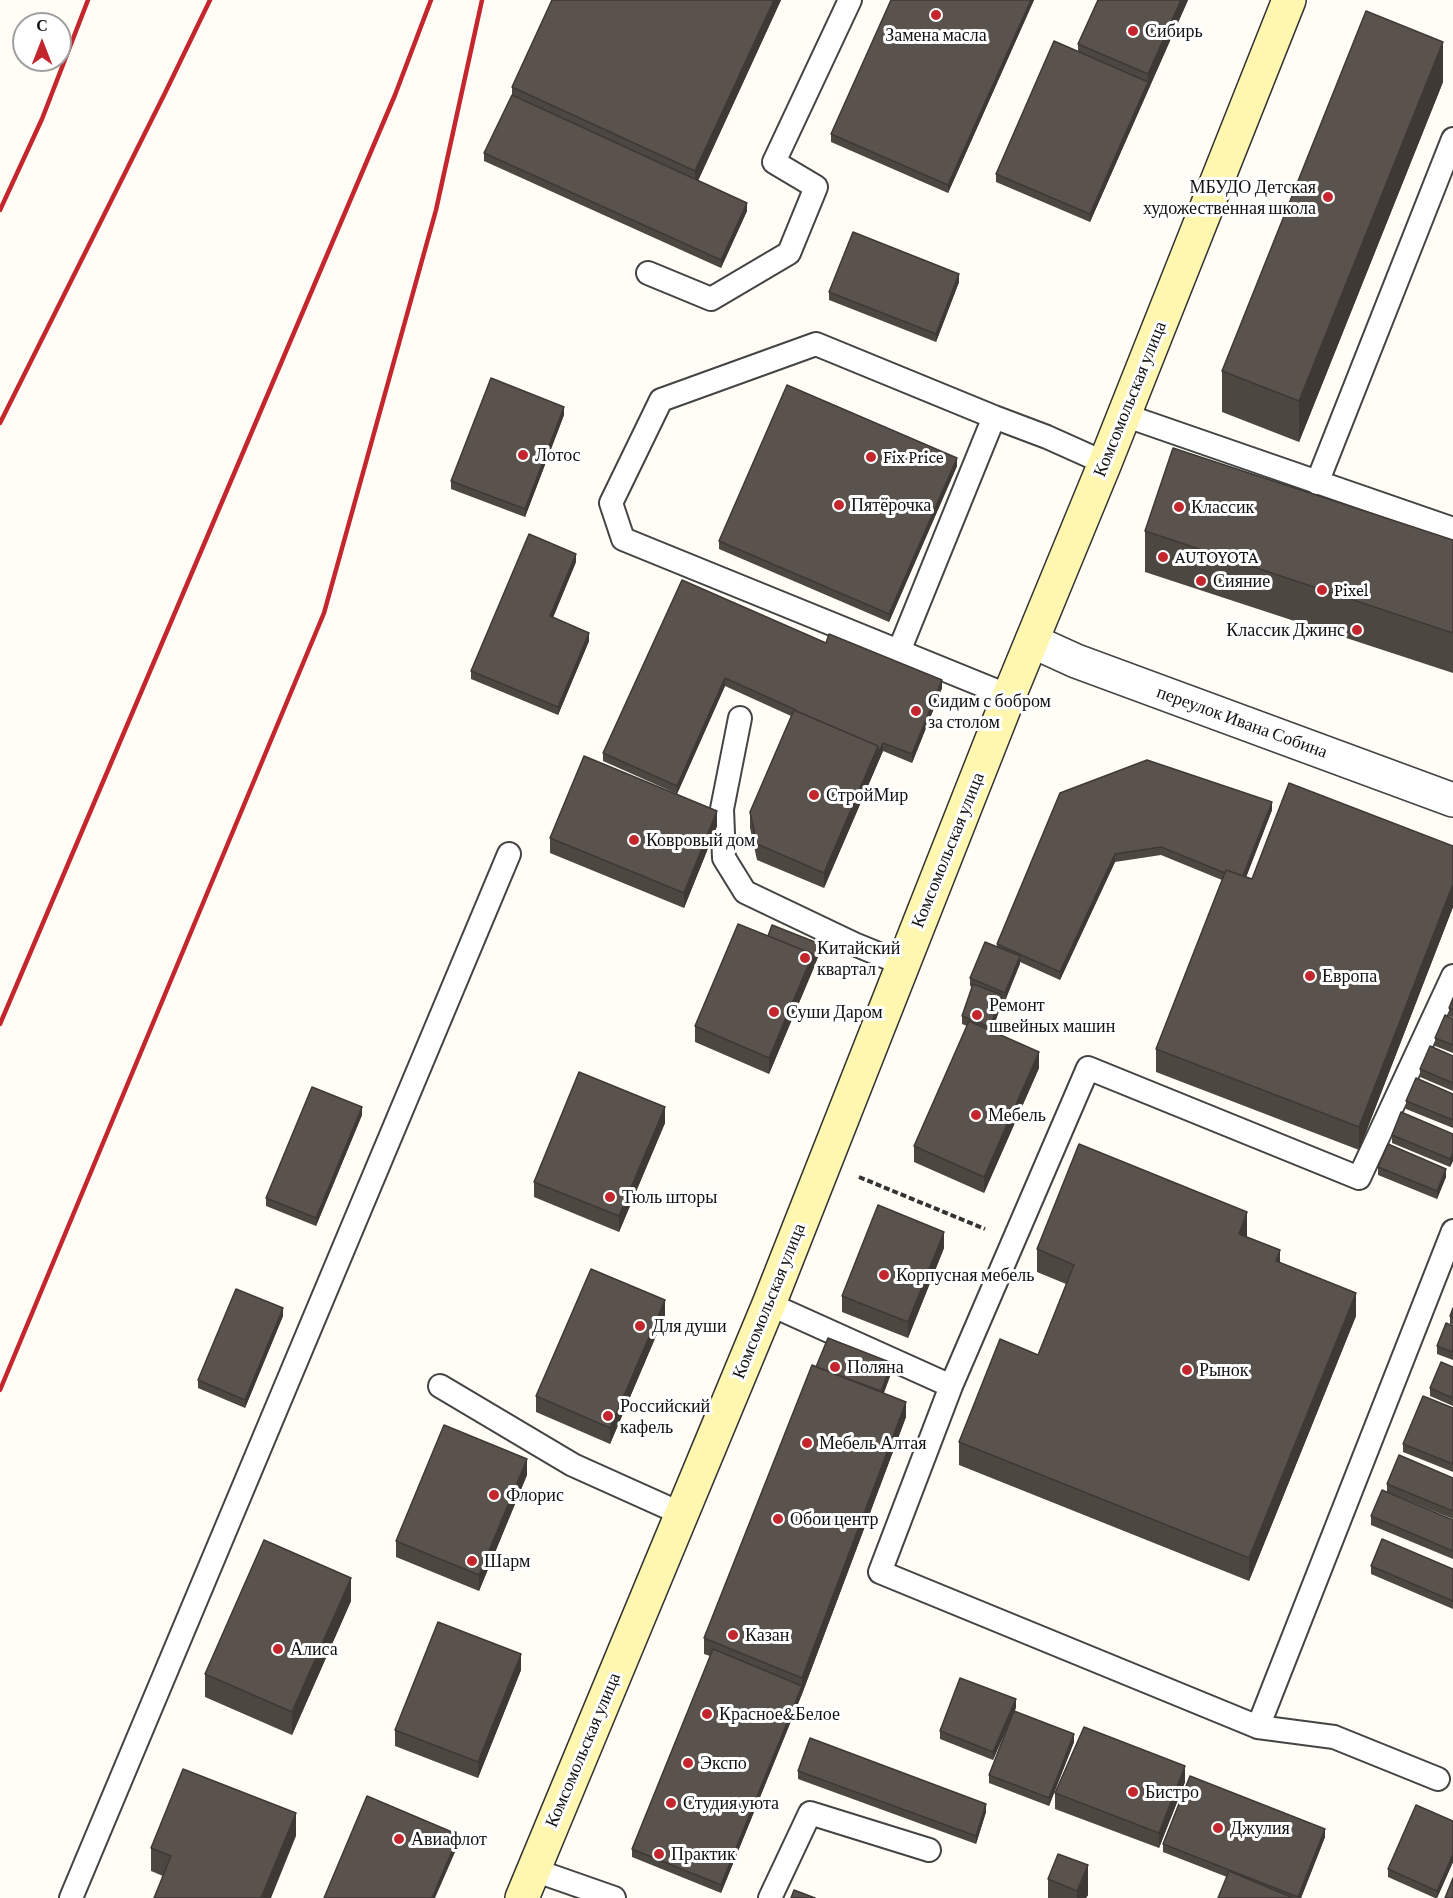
<!DOCTYPE html>
<meta charset="utf-8">
<style>
body{margin:0}
#map{position:relative;width:1453px;height:1898px;overflow:hidden;background:#fffdf5;font-family:"Crimson Pro",serif}
canvas{display:block}
.north{position:absolute;left:12px;top:12px;width:60px;height:60px;box-sizing:border-box;background:#fff;border:2px solid #a0a0a0;border-radius:50%;rotate:0deg;font-size:16px;font-weight:700;line-height:24px;text-align:center;color:#111}
.north::after{content:'';display:block;margin:auto;width:21px;height:27px;background:#c4262e;clip-path:polygon(50% 0,100% 100%,50% 72%,0 100%)}
</style>
<div id="map">
<canvas width="1453" height="1898"></canvas>
<div class="north">С</div>
</div>
<script>
const c = document.querySelector('canvas').getContext('2d');
c.lineJoin = 'round';
function toPath(rows) {
  const path = new Path2D();
  for (const r of rows) {
    path.moveTo(r[0], r[1]);
    for (let i = 2; i < r.length; i += 2) path.lineTo(r[i], r[i + 1]);
  }
  return path;
}
function trace(path, color, width, dash) {
  c.strokeStyle = color;
  c.lineWidth = width;
  c.lineCap = dash ? 'butt' : 'round';
  c.setLineDash(dash || []);
  c.stroke(path);
}
function fillPath(path, color) {
  c.fillStyle = color;
  c.fill(path, 'evenodd');
}
function label(font, color, halo, rows, align = 'center') {
  c.font = font + ' "Crimson Pro",serif';
  c.lineWidth = 6;
  c.setLineDash([]);
  c.textBaseline = 'middle';
  c.strokeStyle = halo;
  c.fillStyle = color;
  for (const [text, x, y, turn = 0] of rows) {
    c.save();
    c.translate(x, y);
    c.rotate((+turn || 0) * Math.PI / 180);
    c.textAlign = isNaN(turn) ? turn : align;
    if (halo) c.strokeText(text, 0, 0);
    c.fillText(text, 0, 0);
    c.restore();
  }
}
const lane = toPath([
 [648,273,711,299,789,253,816,187,774,162,850,0],
 [1124,415,1453,529],
 [1317,483,1453,139],
 [899,651,994,417],
 [1009,696,623,539,611,503,661,400,816,344,994,417,1047,437,1105,463],
 [740,718,722,809,724,858,745,892,854,944,903,964],
 [1453,976,1359,1178,1088,1068,951,1386,880,1572,1258,1727,1453,1231],
 [769,1304,951,1386],
 [440,1386,573,1465,682,1514],
 [1258,1727,1334,1737,1438,1779],
 [534,1870,614,1898],
 [71,1898,509,854],
 [770,1898,810,1813,929,1850]
]);
const street = toPath([
 [1032,641,1076,661,1453,800]
]);
const secondary = toPath([
 [522,1898,769,1304,1009,696,1105,463,1289,0]
]);
trace(lane, '#444', 26);
trace(street, '#444', 36);
trace(secondary, '#333', 36);
trace(toPath([
 [859,1177,985,1229]
]), '#333', 4, [6, 3]);
trace(lane, '#fff', 22);
trace(street, '#fff', 33);
trace(secondary, '#fff6b0', 33);
trace(toPath([
 [0,210,42,119,88,0],
 [0,423,165,93,210,0],
 [0,1024,395,95,431,0],
 [0,1390,324,613,436,210,482,0]
]), '#c4262e', 4.5);
fillPath(toPath([
 [552,0,781,0,698,181,747,211,721,268,484,161,484,153,512,95,512,87],
 [891,0,1034,0,948,193,831,142,831,134],
 [1098,0,1188,0,1090,222,996,182,996,174,1078,51,1078,44],
 [1443,82,1299,442,1222,412,1222,371],
 [959,282,936,342,829,300,829,292],
 [564,415,525,517,451,489,451,481],
 [957,466,889,622,719,549,719,541],
 [1145,531,1453,540,1453,673,1145,572],
 [576,562,553,618,589,641,558,715,471,679,471,671],
 [682,580,826,643,942,688,912,763,883,751,824,888,757,860,750,828,750,812,791,716,725,686,677,794,717,826,684,908,550,853,550,838,675,793,603,761,603,753],
 [1060,793,1272,810,1246,877,1252,879,1453,846,1453,907,1359,1150,1156,1072,1156,1049,1222,880,1161,855,1115,862,1060,980,1020,962,1005,1001,1002,999,1002,1003,992,1031,1039,1068,984,1193,914,1162,914,1146,967,1026,962,1024,962,1016,972,987,970,986,970,978,997,946,997,944],
 [768,936,820,952,769,1074,695,1042,695,1026],
 [1453,998,1453,1018,1449,1016,1449,1008],
 [1453,1019,1453,1053,1435,1046,1435,1038],
 [1453,1056,1453,1091,1420,1077,1420,1069],
 [1453,1094,1453,1128,1406,1109,1406,1101],
 [362,1115,316,1226,266,1206,266,1198],
 [665,1123,619,1232,534,1197,534,1182],
 [1453,1134,1453,1161,1450,1167,1392,1143,1392,1135],
 [1378,1167,1446,1177,1437,1199,1378,1175],
 [1247,1235,1247,1237,1280,1263,1356,1316,1249,1581,959,1465,959,1442,1038,1355,1066,1284,1037,1272,1037,1249],
 [944,1248,908,1338,842,1312,842,1296],
 [1453,1308,1453,1325,1450,1324,1450,1316],
 [665,1315,610,1444,536,1412,536,1396],
 [283,1316,245,1408,198,1388,198,1380],
 [1453,1326,1453,1360,1437,1354,1437,1346],
 [816,1367,892,1371,884,1393,906,1417,802,1694,721,1893,632,1857,632,1849,710,1656,704,1654,704,1638],
 [1453,1367,1453,1406,1430,1396,1430,1388],
 [1453,1408,1453,1472,1403,1452,1403,1444],
 [527,1475,479,1591,396,1557,396,1541],
 [1453,1478,1453,1519,1387,1492,1387,1484],
 [1371,1516,1453,1520,1453,1559,1371,1525],
 [1371,1566,1453,1569,1453,1609,1371,1574],
 [351,1601,292,1735,205,1697,205,1674],
 [521,1670,478,1778,395,1746,395,1730],
 [1016,1707,1015,1711,1074,1742,1049,1806,989,1783,989,1775,1007,1728,993,1760,940,1739,940,1731],
 [798,1771,986,1812,976,1844,798,1779],
 [1185,1782,1159,1848,1055,1809,1055,1793],
 [1453,1821,1453,1862,1437,1898,1435,1898,1388,1877,1388,1869],
 [296,1836,163,1876,151,1871,151,1848],
 [1325,1837,1301,1898,1218,1898,1227,1877,1163,1852,1163,1844],
 [1048,1879,1088,1895,1086,1898,1048,1898]
]), '#4d4742');
fillPath(toPath([
 [774,0,781,0,695,187,695,171],
 [1031,0,1034,0,948,193,948,185],
 [1181,0,1188,0,1090,222,1090,214,1148,82,1148,74],
 [1443,42,1443,82,1299,442,1299,401],
 [747,203,747,211,721,268,721,260],
 [959,274,959,282,936,342,936,334],
 [564,407,564,415,525,517,525,509],
 [957,458,957,466,889,622,889,614],
 [576,554,576,562,550,624,550,616],
 [589,633,589,641,558,715,558,707],
 [725,678,725,686,677,794,677,786],
 [942,680,942,688,912,763,912,754],
 [883,743,883,751,824,888,824,873,878,746],
 [1272,802,1272,810,1242,888,1242,880],
 [717,811,717,826,684,908,684,893],
 [1115,854,1115,862,1060,980,1060,972],
 [1453,884,1453,907,1359,1150,1359,1127],
 [820,944,820,952,813,970,769,1074,769,1058,813,954],
 [1020,956,1020,964,1005,1001,1005,993],
 [1002,995,1002,1003,990,1035,990,1027],
 [1039,1052,1039,1068,984,1193,984,1177],
 [362,1107,362,1115,316,1226,316,1218],
 [665,1107,665,1123,619,1232,619,1216],
 [1453,1153,1453,1161,1450,1167,1450,1159],
 [1446,1169,1446,1177,1437,1199,1437,1191],
 [1247,1212,1247,1235,1239,1257,1239,1234],
 [944,1232,944,1248,908,1338,908,1322],
 [1280,1250,1280,1274,1276,1261],
 [1356,1293,1356,1316,1249,1581,1249,1558],
 [665,1300,665,1315,610,1444,610,1428],
 [283,1308,283,1316,245,1408,245,1400],
 [892,1363,892,1371,881,1399,881,1391],
 [906,1402,906,1417,802,1694,721,1893,721,1885,802,1686,802,1678],
 [527,1459,527,1475,479,1591,479,1575],
 [351,1578,351,1601,292,1735,292,1712],
 [521,1654,521,1670,478,1778,478,1762],
 [1016,1699,1016,1707,993,1760,993,1752],
 [1074,1734,1074,1742,1049,1806,1049,1798],
 [1185,1766,1185,1782,1159,1848,1159,1833],
 [986,1804,986,1812,976,1844,976,1836],
 [296,1813,296,1836,271,1898,261,1898],
 [1325,1829,1325,1837,1301,1898,1298,1898],
 [459,1835,459,1843,435,1898,432,1898],
 [1453,1854,1453,1862,1437,1898,1437,1891],
 [1088,1865,1088,1895,1086,1898,1077,1898,1077,1891]
]), '#3f3936');
const building = toPath([
 [552,0,774,0,695,171,512,87,552,0],
 [891,0,1031,0,948,185,831,134,891,0],
 [1098,0,1181,0,1148,74,1078,44,1098,0],
 [1366,11,1443,42,1299,401,1222,371,1366,11],
 [1054,41,1148,82,1090,214,996,174,1054,41],
 [512,95,747,203,721,260,484,153,512,95],
 [853,232,959,274,936,334,829,292,853,232],
 [491,378,564,407,525,509,451,481,491,378],
 [787,385,957,458,889,614,719,541,787,385],
 [1173,448,1453,540,1453,633,1145,531,1173,448],
 [529,534,576,554,550,616,589,633,558,707,471,671,529,534],
 [682,580,826,643,829,634,942,680,912,754,883,743,878,754,878,746,796,711,796,710,725,678,677,786,603,753,682,580],
 [794,710,878,746,824,873,757,844,750,812,794,710],
 [584,756,717,811,684,893,550,838,584,756],
 [1147,760,1272,802,1243,876,1226,870,1225,873,1161,847,1115,854,1060,972,997,944,1060,793,1147,760],
 [1289,783,1453,846,1453,884,1359,1127,1156,1049,1226,870,1252,879,1289,783],
 [738,924,813,954,769,1058,695,1026,738,924],
 [772,925,820,944,813,962,813,954,768,936,772,925],
 [985,942,1020,956,1005,993,970,978,985,942],
 [973,984,1002,995,990,1027,962,1016,973,984],
 [1453,998,1453,1010,1449,1008,1453,998],
 [1445,1015,1453,1019,1453,1045,1435,1038,1445,1015],
 [969,1021,1039,1052,984,1177,914,1146,969,1021],
 [1430,1046,1453,1056,1453,1083,1420,1069,1430,1046],
 [579,1072,665,1107,619,1216,534,1182,579,1072],
 [1416,1078,1453,1094,1453,1120,1406,1101,1416,1078],
 [312,1087,362,1107,316,1218,266,1198,312,1087],
 [1401,1112,1453,1134,1453,1153,1450,1159,1392,1135,1401,1112],
 [1079,1144,1247,1212,1239,1234,1280,1250,1276,1261,1356,1293,1249,1558,959,1442,1000,1339,1038,1355,1074,1265,1037,1249,1079,1144],
 [1388,1144,1446,1169,1437,1191,1378,1167,1388,1144],
 [878,1205,944,1232,908,1322,842,1296,878,1205],
 [591,1269,665,1300,610,1428,536,1396,591,1269],
 [236,1289,283,1308,245,1400,198,1380,236,1289],
 [1453,1308,1453,1317,1450,1316,1453,1308],
 [1446,1323,1453,1326,1453,1352,1437,1346,1446,1323],
 [828,1338,892,1363,881,1391,816,1367,828,1338],
 [1441,1362,1453,1367,1453,1398,1430,1388,1441,1362],
 [812,1365,906,1402,802,1678,704,1638,812,1365],
 [1423,1396,1453,1408,1453,1464,1403,1444,1423,1396],
 [444,1425,527,1459,479,1575,396,1541,444,1425],
 [1399,1455,1453,1478,1453,1511,1387,1484,1399,1455],
 [1382,1490,1453,1520,1453,1551,1371,1516,1382,1490],
 [1382,1539,1453,1569,1453,1601,1371,1566,1382,1539],
 [264,1540,351,1578,292,1712,205,1674,264,1540],
 [438,1622,521,1654,478,1762,395,1730,438,1622],
 [713,1649,802,1686,721,1885,632,1849,713,1649],
 [960,1678,1016,1699,993,1752,940,1731,960,1678],
 [1014,1711,1074,1734,1049,1798,989,1775,1014,1711],
 [1084,1727,1185,1766,1159,1833,1055,1793,1084,1727],
 [810,1738,986,1804,976,1836,798,1771,810,1738],
 [183,1769,296,1813,261,1898,154,1898,171,1856,151,1848,183,1769],
 [1190,1776,1325,1829,1298,1897,1163,1844,1190,1776],
 [367,1796,459,1835,432,1898,324,1898,367,1796],
 [1416,1805,1453,1821,1453,1854,1437,1891,1388,1869,1416,1805],
 [1058,1854,1088,1865,1077,1891,1048,1879,1058,1854],
 [1229,1871,1293,1898,1218,1898,1229,1871],
 [1453,1878,1453,1898,1445,1898,1453,1878],
 [794,1890,815,1898,791,1898,794,1890]
]);
fillPath(building, '#5a524d');
trace(building, '#3f3936', 1.5);
for (const [x, y, r, color] of [
 [936,15,6,"#c4262e"],
 [1133,31,6,"#c4262e"],
 [1328,197,6,"#c4262e"],
 [523,455,6,"#c4262e"],
 [871,457,6,"#c4262e"],
 [839,505,6,"#c4262e"],
 [1179,507,6,"#c4262e"],
 [1163,557,6,"#c4262e"],
 [1201,581,6,"#c4262e"],
 [1322,590,6,"#c4262e"],
 [1357,630,6,"#c4262e"],
 [916,711,6,"#c4262e"],
 [814,795,6,"#c4262e"],
 [634,840,6,"#c4262e"],
 [805,958,6,"#c4262e"],
 [1310,976,6,"#c4262e"],
 [774,1012,6,"#c4262e"],
 [977,1015,6,"#c4262e"],
 [976,1115,6,"#c4262e"],
 [610,1197,6,"#c4262e"],
 [884,1275,6,"#c4262e"],
 [640,1326,6,"#c4262e"],
 [835,1367,6,"#c4262e"],
 [1187,1370,6,"#c4262e"],
 [608,1416,6,"#c4262e"],
 [807,1443,6,"#c4262e"],
 [494,1495,6,"#c4262e"],
 [778,1519,6,"#c4262e"],
 [472,1561,6,"#c4262e"],
 [733,1635,6,"#c4262e"],
 [278,1649,6,"#c4262e"],
 [707,1714,6,"#c4262e"],
 [688,1763,6,"#c4262e"],
 [1133,1792,6,"#c4262e"],
 [671,1803,6,"#c4262e"],
 [1218,1828,6,"#c4262e"],
 [399,1839,6,"#c4262e"],
 [659,1854,6,"#c4262e"]
]) {
  const dot = new Path2D();
  dot.arc(x, y, r, 0, 2 * Math.PI);
  c.fillStyle = color;
  c.fill(dot);
  trace(dot, '#fff', 2);
}
label('18px', '#111', '#fff', [
 ["Сибирь",1145,31],
 ["Замена масла",936,35,"center"],
 ["МБУДО Детская",1316,187,"right"],
 ["художественная школа",1316,208,"right"],
 ["Лотос",535,455],
 ["Fix Price",883,457],
 ["Пятёрочка",851,505],
 ["Классик",1191,507],
 ["AUTOYOTA",1175,557],
 ["Сияние",1213,581],
 ["Pixel",1334,590],
 ["Классик Джинс",1345,630,"right"],
 ["Сидим с бобром",928,701],
 ["за столом",928,722],
 ["СтройМир",826,795],
 ["Ковровый дом",646,840],
 ["Китайский",817,948],
 ["квартал",817,969],
 ["Европа",1322,976],
 ["Ремонт",989,1005],
 ["швейных машин",989,1026],
 ["Суши Даром",786,1012],
 ["Мебель",988,1115],
 ["Тюль шторы",622,1197],
 ["Корпусная мебель",896,1275],
 ["Для души",652,1326],
 ["Поляна",847,1367],
 ["Рынок",1199,1370],
 ["Российский",620,1406],
 ["кафель",620,1427],
 ["Мебель Алтая",819,1443],
 ["Флорис",506,1495],
 ["Обои центр",790,1519],
 ["Шарм",484,1561],
 ["Казан",745,1635],
 ["Алиса",290,1649],
 ["Красное&Белое",719,1714],
 ["Экспо",700,1763],
 ["Бистро",1145,1792],
 ["Студия уюта",683,1803],
 ["Джулия",1230,1828],
 ["Авиафлот",411,1839],
 ["Практик",671,1854]
], 'left');
label('18px', '#111', '#fff', [
 ["Комсомольская улица",1130,399,-68],
 ["переулок Ивана Собина",1242,722,20],
 ["Комсомольская улица",948,850,-68],
 ["Комсомольская улица",769,1301,-68],
 ["Комсомольская улица",583,1750,-67]
]);
</script>
